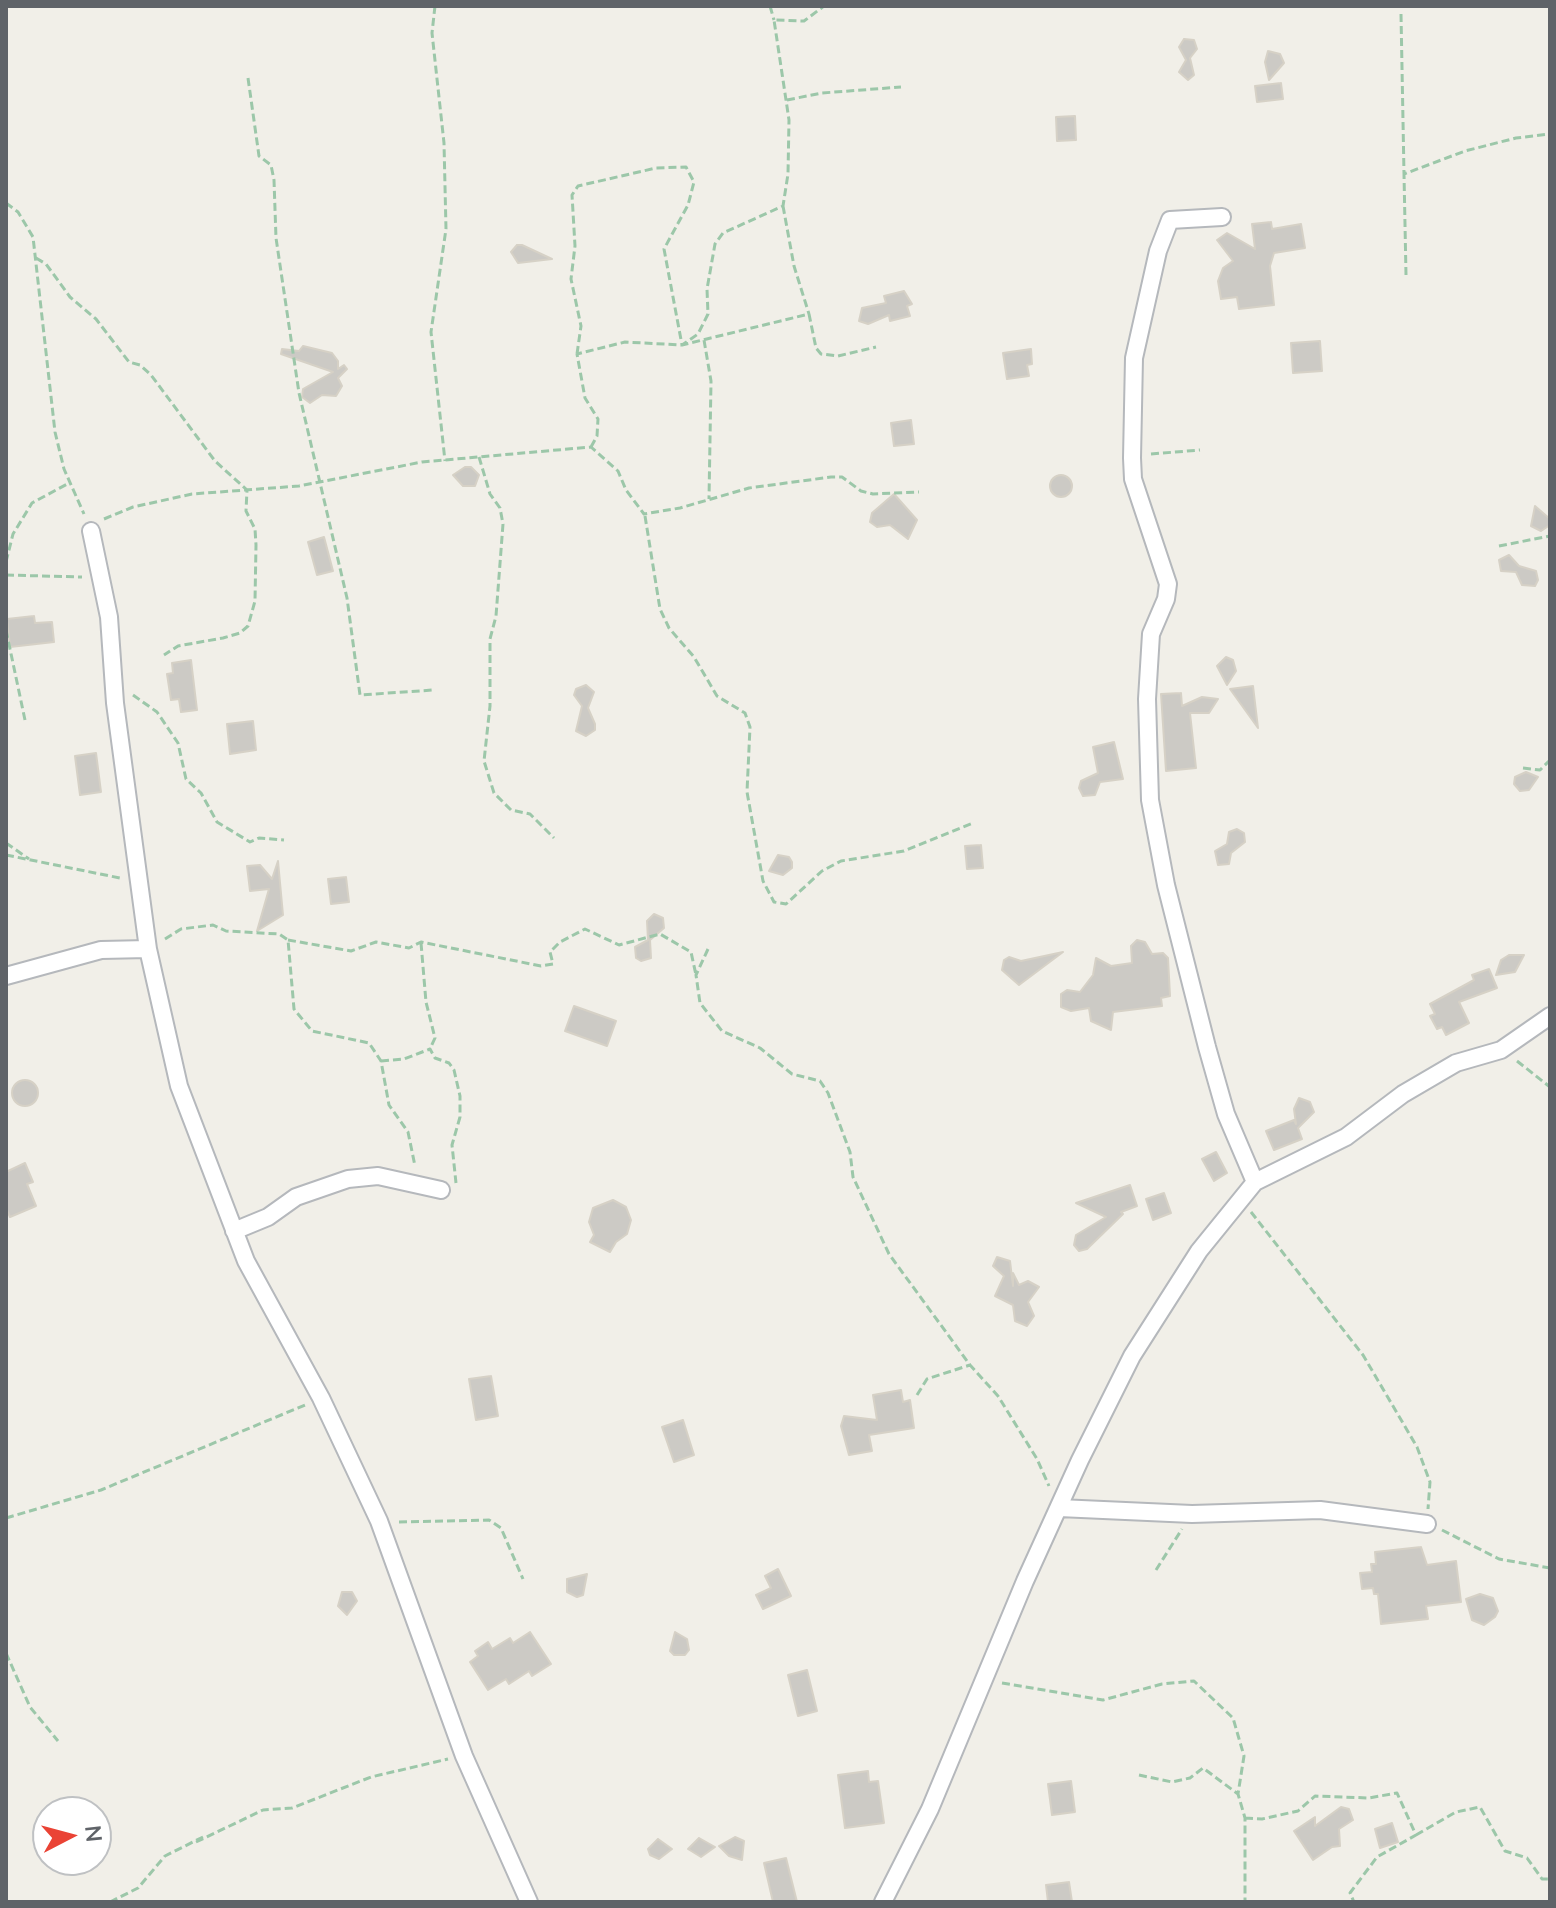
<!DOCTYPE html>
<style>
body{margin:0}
#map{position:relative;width:1556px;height:1908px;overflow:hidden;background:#f1efe8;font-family:Mulish,sans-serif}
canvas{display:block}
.frame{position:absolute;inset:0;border:8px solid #5f6368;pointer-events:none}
.north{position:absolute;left:32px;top:1796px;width:80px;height:80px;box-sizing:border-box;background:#fff;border:2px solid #bfc1c3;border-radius:50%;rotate:84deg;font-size:22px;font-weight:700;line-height:32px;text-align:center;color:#5f6368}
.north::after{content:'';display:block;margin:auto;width:28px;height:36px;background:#ea4335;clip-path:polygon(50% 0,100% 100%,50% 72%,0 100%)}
</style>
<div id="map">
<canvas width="1556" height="1908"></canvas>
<div class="frame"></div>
<div class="north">N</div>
</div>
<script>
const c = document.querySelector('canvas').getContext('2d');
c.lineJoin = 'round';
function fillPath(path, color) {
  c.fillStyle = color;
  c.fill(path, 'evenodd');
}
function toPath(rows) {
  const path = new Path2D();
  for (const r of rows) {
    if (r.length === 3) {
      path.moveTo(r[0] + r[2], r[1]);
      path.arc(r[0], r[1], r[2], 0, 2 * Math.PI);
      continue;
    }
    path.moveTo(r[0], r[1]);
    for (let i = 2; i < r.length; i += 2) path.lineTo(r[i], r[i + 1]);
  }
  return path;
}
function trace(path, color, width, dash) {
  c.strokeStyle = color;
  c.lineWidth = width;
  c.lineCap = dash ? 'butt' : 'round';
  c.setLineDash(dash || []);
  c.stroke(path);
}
const building = toPath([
 [1184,39,1194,40,1197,49,1190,58,1194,75,1188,80,1179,72,1186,60,1179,47,1184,39],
 [1268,51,1280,54,1284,63,1269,80,1265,62,1268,51],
 [1281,83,1283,99,1257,102,1255,86,1281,83],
 [1075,116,1076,140,1057,141,1056,117,1075,116],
 [1271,222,1272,229,1301,224,1305,248,1274,253,1270,266,1274,305,1239,309,1237,297,1221,299,1218,281,1223,268,1233,261,1217,240,1227,233,1255,249,1252,224,1271,222],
 [517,245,522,245,552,259,518,263,511,252,517,245],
 [904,291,912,304,907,306,910,316,890,321,889,315,868,324,859,321,862,308,886,303,884,296,904,291],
 [1320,341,1322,371,1293,373,1291,343,1320,341],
 [303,346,332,353,338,361,338,369,344,365,347,369,338,378,342,386,336,396,322,395,310,403,302,397,303,389,333,372,281,354,282,349,299,351,303,346],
 [1031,349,1032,364,1027,365,1029,376,1007,379,1003,353,1031,349],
 [911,420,914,444,894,446,891,423,911,420],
 [465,467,471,467,479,475,475,486,463,486,453,475,465,467],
 [1061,486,11],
 [894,494,917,520,908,539,890,525,877,527,870,522,872,513,894,494],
 [1535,506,1550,519,1550,525,1541,531,1531,526,1535,506],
 [324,537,333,571,317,575,308,542,324,537],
 [1509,555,1519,566,1536,571,1538,580,1535,586,1522,585,1516,572,1501,571,1499,560,1509,555],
 [34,616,35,623,52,622,54,642,10,647,7,619,34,616],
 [1226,657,1233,660,1236,671,1227,685,1217,666,1226,657],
 [191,660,197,710,181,712,179,699,171,700,167,674,173,673,172,663,191,660],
 [586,685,594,692,588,708,595,724,595,730,586,736,576,731,582,706,574,695,576,689,586,685],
 [1253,686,1258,728,1230,689,1253,686],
 [1181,693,1182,706,1202,697,1218,699,1209,713,1190,713,1196,768,1166,771,1161,694,1181,693],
 [253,721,256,750,230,754,227,724,253,721],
 [1114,742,1123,779,1100,782,1095,795,1083,796,1079,788,1081,781,1098,773,1093,747,1114,742],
 [96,753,101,792,80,795,75,756,96,753],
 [1526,772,1538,777,1529,790,1520,791,1514,784,1515,777,1526,772],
 [1237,829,1244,833,1245,842,1231,853,1229,864,1218,865,1215,851,1227,844,1229,832,1237,829],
 [981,845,983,868,967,869,965,846,981,845],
 [778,855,789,857,792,862,792,868,783,875,769,871,778,855],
 [278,861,283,915,257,931,269,889,250,891,247,866,260,865,272,879,278,861],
 [346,877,349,902,331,904,328,879,346,877],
 [654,914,663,918,664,928,650,940,651,958,641,961,636,958,635,947,648,940,647,921,654,914],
 [1137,940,1145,942,1152,954,1163,953,1168,958,1170,996,1161,998,1162,1006,1113,1012,1111,1030,1091,1021,1089,1008,1071,1011,1061,1007,1061,994,1067,990,1080,992,1093,975,1096,958,1111,966,1132,963,1131,946,1137,940],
 [1063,952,1019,985,1002,970,1004,960,1009,957,1021,961,1063,952],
 [1509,955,1524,955,1515,972,1496,975,1501,960,1509,955],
 [1489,969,1497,988,1459,1002,1469,1023,1446,1035,1442,1027,1437,1029,1430,1016,1435,1014,1430,1004,1474,980,1472,975,1489,969],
 [574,1006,616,1021,607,1046,565,1031,574,1006],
 [25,1093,13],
 [1299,1098,1310,1102,1314,1112,1298,1128,1302,1139,1274,1150,1266,1131,1294,1120,1296,1124,1294,1109,1299,1098],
 [1216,1152,1227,1173,1214,1181,1202,1159,1216,1152],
 [25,1163,33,1182,27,1184,36,1206,10,1217,6,1208,6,1172,25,1163],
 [1130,1185,1137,1206,1121,1212,1123,1214,1087,1249,1079,1251,1074,1245,1076,1235,1106,1217,1076,1203,1130,1185],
 [1164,1193,1171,1213,1153,1220,1146,1199,1164,1193],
 [613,1200,626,1207,631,1220,627,1234,616,1242,610,1252,590,1242,594,1235,589,1222,593,1208,613,1200],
 [997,1257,1010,1261,1013,1286,1013,1273,1019,1285,1028,1281,1039,1287,1028,1302,1034,1316,1027,1326,1015,1321,1013,1305,995,1296,1004,1276,993,1266,997,1257],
 [491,1376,498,1416,476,1420,469,1379,491,1376],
 [901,1390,903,1402,910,1400,914,1428,869,1435,872,1451,849,1455,841,1426,844,1416,877,1420,873,1395,901,1390],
 [683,1420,694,1455,674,1462,662,1427,683,1420],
 [1421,1547,1427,1565,1456,1561,1461,1602,1426,1606,1428,1619,1381,1624,1378,1594,1374,1594,1373,1588,1362,1589,1360,1573,1372,1572,1371,1564,1376,1564,1375,1552,1421,1547],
 [778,1569,791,1596,763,1609,756,1595,771,1588,765,1576,778,1569],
 [587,1574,583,1595,577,1597,567,1592,567,1579,587,1574],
 [342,1592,352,1592,357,1601,347,1615,338,1606,342,1592],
 [1480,1594,1493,1598,1498,1611,1495,1617,1484,1625,1472,1620,1466,1599,1480,1594],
 [530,1632,551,1664,532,1676,529,1671,509,1684,506,1679,488,1690,470,1662,478,1656,475,1651,488,1642,492,1649,510,1638,513,1643,530,1632],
 [675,1632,687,1639,689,1650,685,1655,674,1655,670,1651,675,1632],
 [807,1670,817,1711,798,1716,788,1675,807,1670],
 [868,1771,869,1782,878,1781,884,1823,845,1828,838,1775,868,1771],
 [1071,1781,1075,1812,1052,1815,1048,1784,1071,1781],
 [1341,1807,1349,1809,1353,1820,1339,1829,1340,1846,1332,1847,1313,1860,1294,1831,1315,1817,1315,1826,1341,1807],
 [1392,1823,1398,1842,1380,1848,1375,1829,1392,1823],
 [735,1837,744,1841,742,1860,729,1856,719,1846,735,1837],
 [699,1838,715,1847,701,1857,688,1849,699,1838],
 [658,1839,672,1849,659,1859,650,1855,648,1849,658,1839],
 [786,1858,797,1902,773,1902,764,1863,786,1858],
 [1069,1882,1072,1902,1048,1902,1046,1885,1069,1882]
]);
fillPath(building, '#cccac5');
trace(building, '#d6d1c6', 2);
const minor = toPath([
 [1222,217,1170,220,1158,251,1134,358,1132,458,1133,479,1168,584,1166,599,1151,634,1147,699,1150,800,1166,885,1207,1047,1226,1114,1255,1182],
 [91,531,109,617,115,703,148,949,179,1086,246,1261,321,1398,379,1521,464,1756,529,1902],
 [6,976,101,950,148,949],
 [234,1231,268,1217,296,1197,348,1179,378,1176,441,1190],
 [1059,1508,1192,1514,1320,1510,1427,1524],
 [883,1902,930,1809,1025,1581,1080,1460,1132,1356,1199,1251,1255,1182,1346,1137,1403,1094,1456,1063,1501,1050,1550,1016]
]);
trace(minor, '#b5b8bc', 20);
trace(toPath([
 [435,6,432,33,444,143,446,229,431,332,445,461],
 [770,6,774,20],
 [1401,14,1404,174],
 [248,78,259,156,271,165,274,180,276,238,299,393,347,598,360,695,433,690],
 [787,100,822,93,901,87],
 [6,203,18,212,33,237,55,432,64,469,84,514],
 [783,206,794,266,809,314],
 [36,258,46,264,70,297,96,319,129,362,140,365,151,375,215,461,247,490,246,511,255,529,256,545,255,601,248,626,240,633,223,638,178,646,164,655],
 [1406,275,1404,174,1465,151,1516,138,1550,134],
 [704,340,711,381,709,499],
 [577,354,581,326,571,279,575,246,572,195,578,186,656,168,686,167,694,182,688,205,664,249,682,345,698,334,708,314,707,289,715,244,723,233,783,206,788,174,789,120,774,20,804,21,824,6],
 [591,447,597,436,598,419,585,398,577,354,625,342,682,345,809,314,816,348,821,354,838,356,876,347],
 [1151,454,1200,450],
 [479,457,490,494,500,508,503,524,496,616,490,639,490,706,484,761,494,793,511,810,530,814,554,838],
 [645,516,660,609,669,628,694,657,717,696,745,713,750,727,747,792,763,881,774,902,786,904,822,871,841,861,904,851,973,823],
 [104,519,133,507,192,494,299,486,422,462,591,447,618,471,626,490,644,514,680,508,749,488,831,477,842,477,861,491,873,494,919,492],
 [1499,546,1550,536],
 [6,562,13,534,32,503,69,483],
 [6,575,82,577],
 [6,630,25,720],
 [133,695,157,712,178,743,186,779,201,793,217,822,250,842,259,838,284,840],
 [1523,768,1540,770,1550,760],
 [6,843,29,859],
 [6,855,120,878],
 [165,939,181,929,213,925,226,931,279,934,288,940,294,1009,312,1031,369,1043,381,1061,389,1105,408,1132,415,1166],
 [288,940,351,951,376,942,409,948,421,942,541,966,553,964,550,952,560,942,585,929,619,945,660,934,691,952,696,975],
 [421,943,426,1002,435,1038,430,1049],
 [708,949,696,975,700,1003,722,1031,760,1048,792,1074,820,1081,828,1093,850,1152,853,1177,889,1254,970,1365,998,1396,1037,1459,1049,1486],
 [381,1061,404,1059,430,1049,435,1058,449,1063,454,1070,460,1096,460,1117,452,1145,456,1183],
 [1517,1061,1550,1087],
 [1251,1212,1363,1355,1417,1447,1430,1482,1428,1509],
 [917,1395,927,1379,970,1365],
 [6,1518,101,1490,305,1405],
 [399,1522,489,1520,501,1528,523,1579],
 [1442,1530,1499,1559,1550,1568],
 [1156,1570,1182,1529],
 [6,1653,30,1707,58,1741],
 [1002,1683,1103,1700,1162,1684,1194,1681,1233,1718,1244,1756,1238,1794,1245,1818,1245,1902],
 [1139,1775,1172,1782,1190,1778,1203,1768,1238,1794],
 [1245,1818,1262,1819,1298,1811,1315,1796,1369,1798,1397,1793,1416,1835,1377,1857,1350,1893,1354,1902],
 [1416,1835,1456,1812,1480,1807,1505,1851,1527,1858,1542,1879,1550,1879],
 [196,1842,263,1810,292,1808,371,1777,448,1759],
 [110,1902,138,1888,165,1856,203,1837]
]), '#9cc7a9', 3, [8, 4]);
trace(minor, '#fff', 16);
</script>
